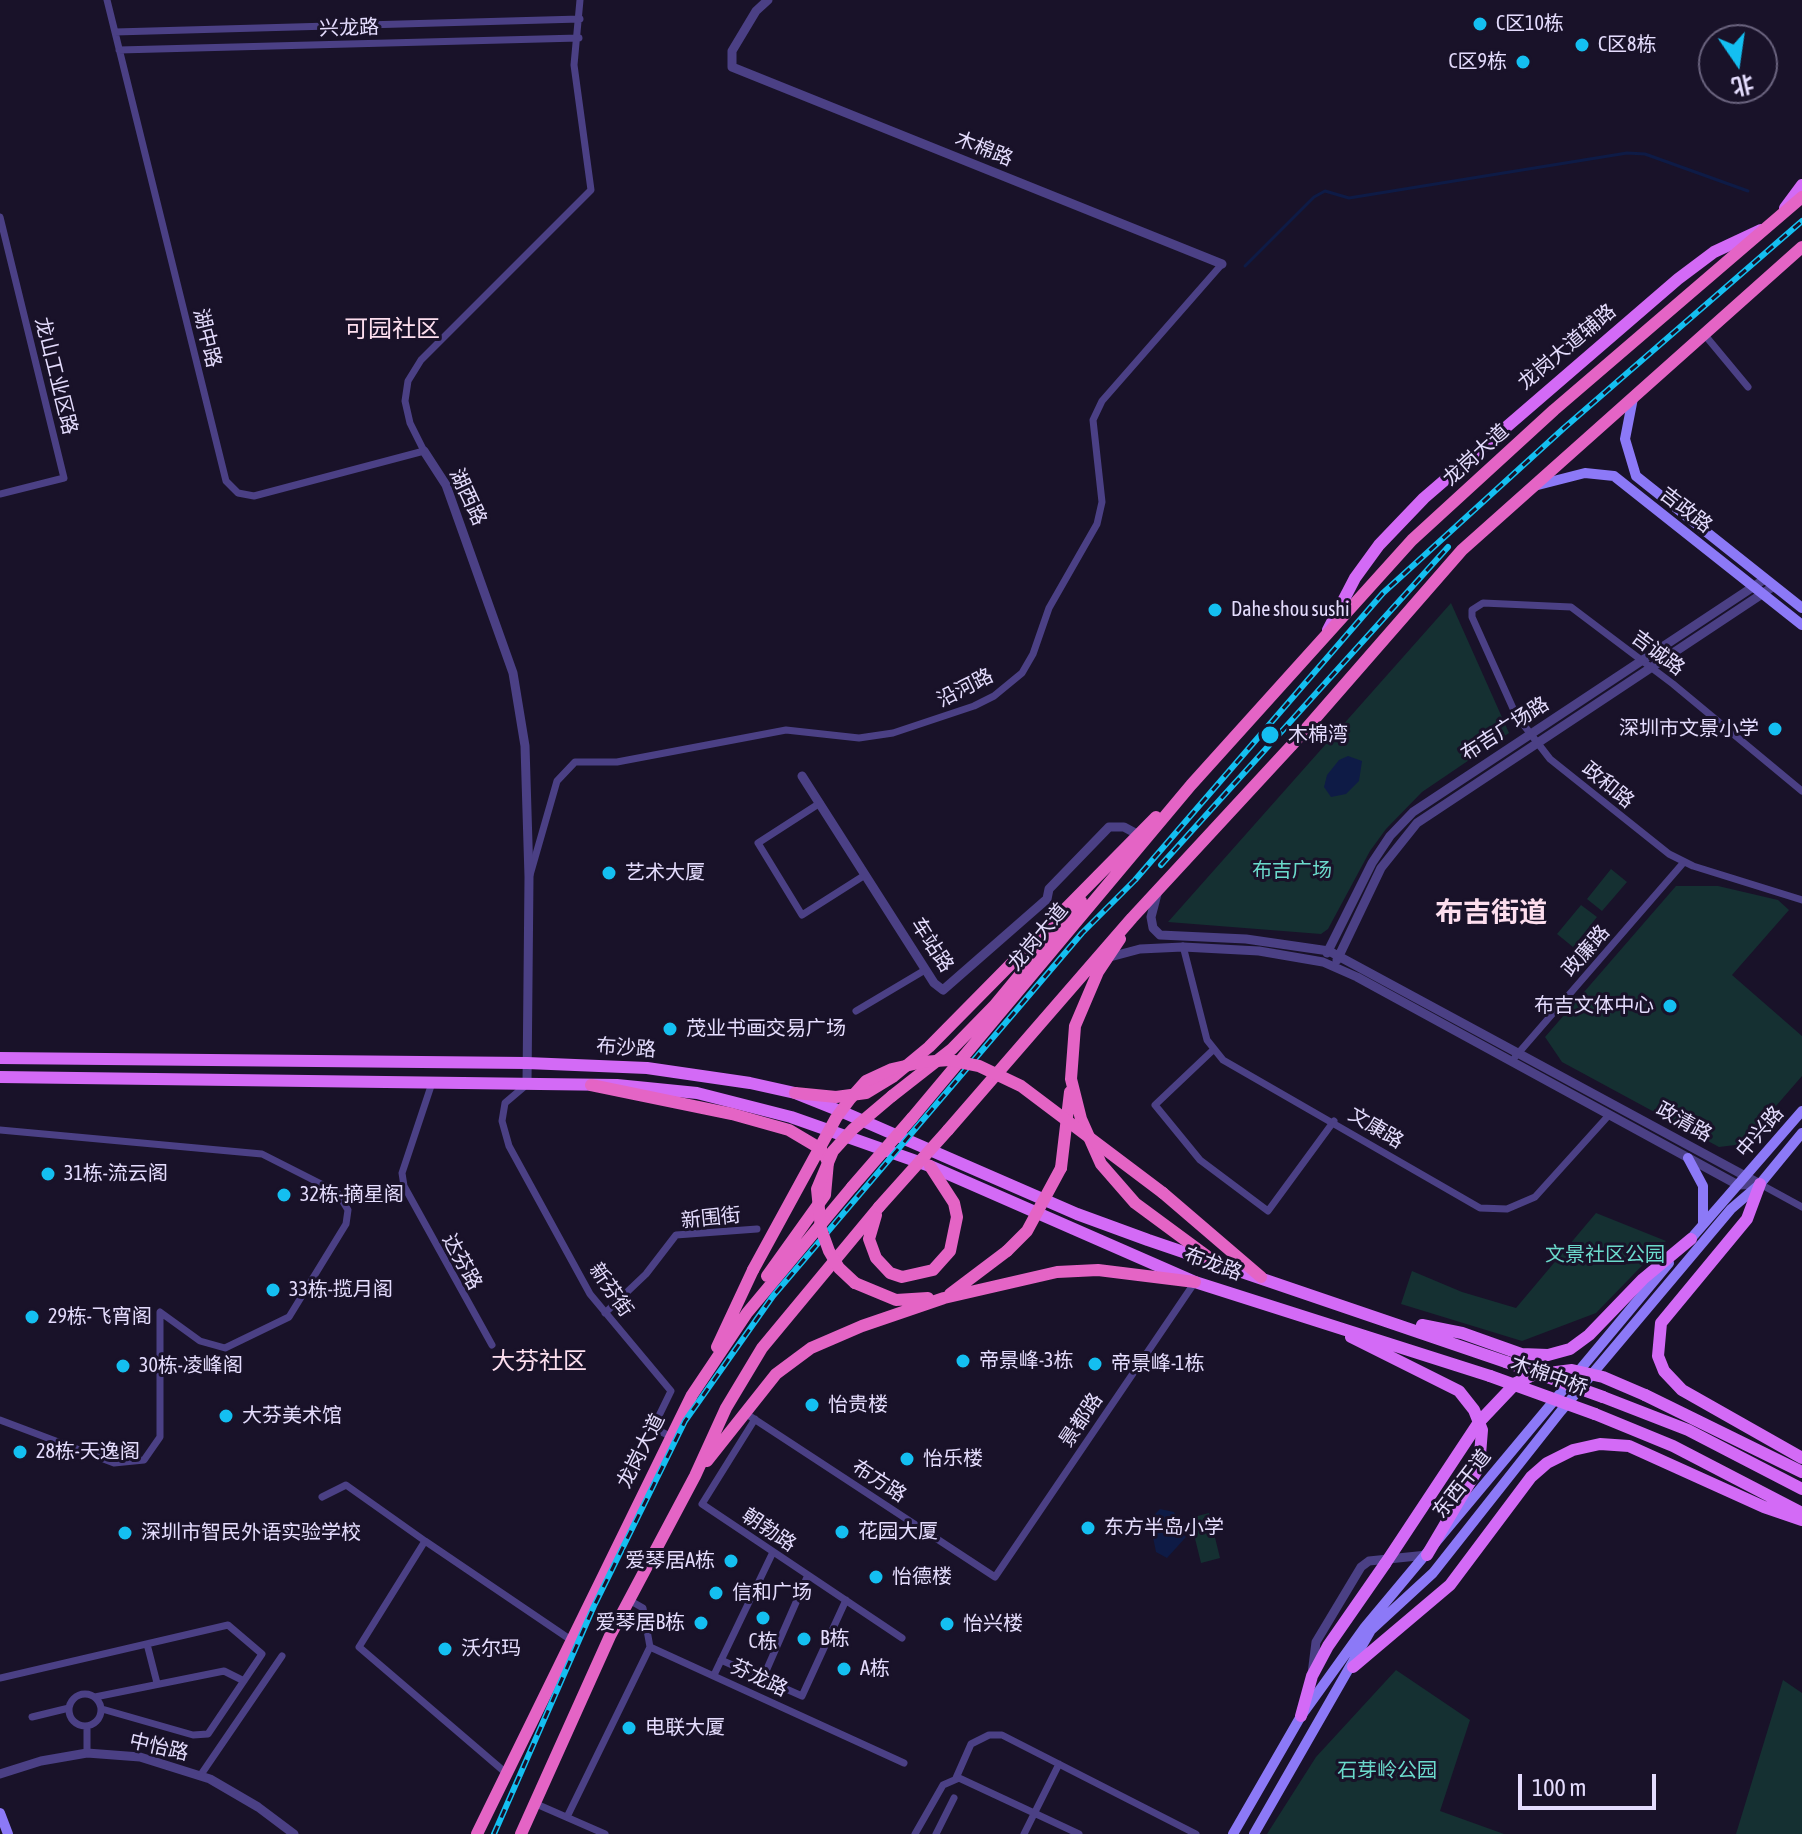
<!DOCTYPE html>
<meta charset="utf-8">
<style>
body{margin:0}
#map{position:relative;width:1802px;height:1834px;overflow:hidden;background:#191229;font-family:"Asap Condensed","Noto Sans SC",sans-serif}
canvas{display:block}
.north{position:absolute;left:1698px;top:24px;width:80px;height:80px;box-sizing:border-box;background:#191229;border:2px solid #6a637e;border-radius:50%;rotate:167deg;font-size:22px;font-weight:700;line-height:32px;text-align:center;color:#e4dcfd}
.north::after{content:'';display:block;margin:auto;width:28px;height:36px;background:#14bff1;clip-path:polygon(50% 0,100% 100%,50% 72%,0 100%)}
.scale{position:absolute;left:1518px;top:1774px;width:138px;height:36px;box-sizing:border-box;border:4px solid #e4dcfd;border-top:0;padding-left:10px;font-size:24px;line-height:28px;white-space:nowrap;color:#e4dcfd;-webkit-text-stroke:6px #191229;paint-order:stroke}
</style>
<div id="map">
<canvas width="1802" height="1834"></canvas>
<div class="north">北</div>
<div class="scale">100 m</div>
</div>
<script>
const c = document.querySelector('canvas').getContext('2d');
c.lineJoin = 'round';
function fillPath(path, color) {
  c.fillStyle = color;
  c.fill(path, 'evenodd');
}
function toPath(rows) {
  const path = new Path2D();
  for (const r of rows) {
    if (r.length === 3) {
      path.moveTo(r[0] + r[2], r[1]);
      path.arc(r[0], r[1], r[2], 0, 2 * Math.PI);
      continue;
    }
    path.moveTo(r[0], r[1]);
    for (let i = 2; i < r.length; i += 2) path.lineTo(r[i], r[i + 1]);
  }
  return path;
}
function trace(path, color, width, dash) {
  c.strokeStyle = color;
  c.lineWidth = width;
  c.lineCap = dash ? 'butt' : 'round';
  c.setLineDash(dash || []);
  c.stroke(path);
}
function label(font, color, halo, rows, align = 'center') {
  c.font = font + ' "Asap Condensed","Noto Sans SC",sans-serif';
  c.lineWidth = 6;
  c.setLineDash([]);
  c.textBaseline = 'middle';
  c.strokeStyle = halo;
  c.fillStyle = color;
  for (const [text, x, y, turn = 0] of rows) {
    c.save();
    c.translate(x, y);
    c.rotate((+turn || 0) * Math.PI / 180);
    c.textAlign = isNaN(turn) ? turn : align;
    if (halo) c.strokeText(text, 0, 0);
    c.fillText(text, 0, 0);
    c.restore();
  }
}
fillPath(toPath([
 [1451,603,1509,733,1422,792,1386,829,1370,851,1328,929,1321,934,1168,922],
 [1611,869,1627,882,1602,911,1587,899],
 [1676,886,1718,886,1778,900,1789,910,1732,975,1802,1036,1802,1076,1743,1144,1719,1147,1562,1062,1545,1037],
 [1581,905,1597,917,1573,947,1557,934],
 [1596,1213,1666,1241,1596,1313,1522,1341,1401,1304,1412,1271,1462,1292,1516,1308],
 [1209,1513,1220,1558,1201,1563,1190,1518],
 [1396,1670,1470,1720,1440,1811,1504,1834,1267,1834,1316,1757],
 [1783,1680,1802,1693,1802,1834,1736,1834]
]), '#153032');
fillPath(toPath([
 [1348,756,1362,761,1359,781,1346,794,1331,797,1324,787,1327,775,1339,760],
 [1160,1509,1174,1512,1178,1520,1177,1529,1186,1537,1167,1558,1156,1552,1151,1527,1153,1516]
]), '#0e1b46');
trace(toPath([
 [1245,266,1314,197,1325,191,1349,198,1627,153,1645,154,1748,191]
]), '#0e1b46', 3);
trace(toPath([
 [107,0,226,481,238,493,254,496,424,451,410,423,405,401,408,381,421,360,591,190,574,65,580,0],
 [115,32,580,19],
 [119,50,579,38],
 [0,217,64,478,0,494],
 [1704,334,1748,387],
 [1802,791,1673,684,1571,607,1483,603,1472,610,1472,617,1516,715,1550,759,1669,854,1693,866,1802,900],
 [820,803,758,843,802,915,865,875],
 [530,875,557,781,575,762,617,762,786,730,859,738,893,733,974,706,994,696,1022,673,1033,654,1049,608,1097,524,1102,502,1093,420,1102,401,1222,264],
 [1183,946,1207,1040,1223,1060,1480,1208,1507,1209,1535,1197,1609,1115],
 [856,1011,925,970],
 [1213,1050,1155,1105,1200,1160,1268,1211,1334,1121],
 [1515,1057,1684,862],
 [432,1083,402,1173,404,1186,492,1345],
 [525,1086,505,1103,502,1121,509,1146,590,1294,671,1391,653,1428,670,1436],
 [0,1130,262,1154,337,1192,348,1210,346,1224,289,1317,225,1348,200,1341,160,1312,160,1437,144,1460,114,1463,0,1420],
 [1760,1184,1802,1207],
 [605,1313,646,1274,676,1235,757,1229],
 [745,1413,995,1577,1195,1282],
 [755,1419,702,1504,902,1638],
 [322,1497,346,1485,425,1541],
 [629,1600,643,1608,650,1647,904,1763],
 [147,1644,157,1683],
 [721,1660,802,1696,846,1600],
 [714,1675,773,1552],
 [0,1678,228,1625,262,1654,208,1734,193,1735,102,1709],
 [763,1678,808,1575],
 [85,1710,16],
 [95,1697,224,1671,244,1681],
 [32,1717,69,1708],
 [87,1726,87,1753],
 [506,1773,359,1647,425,1541,571,1640],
 [200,1776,282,1656],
 [956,1778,971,1744,989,1735,1002,1735,1196,1834],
 [534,1803,605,1834],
 [567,1817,650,1647],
 [915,1834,943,1785,959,1778,1079,1834],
 [936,1834,954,1798],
 [1024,1834,1059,1764]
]), '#4b4085', 7);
trace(toPath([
 [768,0,756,11,732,51,732,67,1222,264],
 [424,451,446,485,513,673,525,746,529,877,527,1084],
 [802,776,934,983,943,990,1047,899,1049,889,1109,827,1124,827,1137,834],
 [1157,894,1151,917,1153,928,1160,935,1246,939,1329,951,1760,1184],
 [1327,953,1372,863,1390,836,1413,812,1765,579],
 [1110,957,1140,949,1183,947,1259,951,1323,962,1357,977,1738,1185,1760,1184],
 [1337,960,1381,868,1417,823,1774,586],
 [1312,1674,1316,1642,1361,1567,1369,1561,1427,1555],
 [0,1774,41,1761,87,1753,140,1757,210,1779,258,1807,294,1834]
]), '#4b4085', 9);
trace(toPath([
 [1633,398,1625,439,1636,476,1802,608],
 [1534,486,1585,473,1614,476,1802,625],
 [1688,1158,1703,1186,1703,1223],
 [1688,1242,1802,1111],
 [0,1813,8,1834],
 [1233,1834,1301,1716,1365,1627,1669,1263],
 [1254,1834,1371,1630,1433,1573,1561,1411,1731,1209,1760,1184,1802,1133]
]), '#8c79f7', 10);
trace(toPath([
 [1785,208,1802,185],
 [1328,630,1355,578,1379,545,1424,498,1678,279,1714,252,1761,230],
 [0,1058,527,1063,647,1068,750,1083,795,1093,845,1113,1077,1214,1148,1240,1506,1362],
 [0,1077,617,1085,697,1093,791,1117,930,1166,1195,1282,1490,1376],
 [1760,1184,1747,1219,1661,1323,1658,1356,1664,1371,1682,1390,1802,1458],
 [1422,1325,1462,1333,1521,1354,1548,1355,1570,1349,1589,1335,1643,1279,1691,1239],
 [1351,1337,1459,1391,1474,1410,1482,1430,1479,1467,1427,1555],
 [1645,1395,1802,1472],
 [1603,1397,1688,1430,1802,1489],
 [1595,1414,1673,1446,1802,1513],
 [1353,1667,1450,1585,1531,1477,1547,1463,1573,1450,1600,1444,1629,1446,1764,1507,1802,1520],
 [1301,1716,1312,1676,1328,1646,1385,1564]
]), '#d36af6', 12);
trace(toPath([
 [1120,939,1098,972,1075,1026,1071,1079,1081,1119,1101,1164,1135,1203,1215,1262],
 [591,1085,732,1114,789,1130,821,1149,828,1162,825,1195,767,1276],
 [795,1093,836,1097,866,1093,894,1076,929,1047,1156,817],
 [892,1096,952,1049,994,1006,1081,901],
 [912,1118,1191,785,1412,540,1554,410,1802,197],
 [948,1130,1132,918,1291,746,1462,550,1802,247],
 [1061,1168,1070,1092],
 [1163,1193,1261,1277],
 [876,1215,869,1239,876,1258,890,1273,902,1277,933,1270,950,1251,957,1217,954,1203,930,1166],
 [855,1283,896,1300,928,1298],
 [950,1294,1007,1251],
 [717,1347,753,1270],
 [707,1461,776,1374,811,1348,862,1326,944,1298,1057,1272,1098,1270,1195,1282],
 [477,1834,692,1395,747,1313,852,1187],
 [521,1834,610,1636,695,1476,726,1408,762,1348,879,1207]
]), '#e464c5', 12);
const rail = toPath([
 [1161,865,1448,547],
 [494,1834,594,1606,685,1421,773,1296,1082,933,1135,880,1383,593,1564,428,1802,221]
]);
trace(rail, '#14bff1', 6);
trace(rail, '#191229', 3, [9]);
trace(toPath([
 [1506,1362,1603,1397],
 [1490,1376,1595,1414],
 [1385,1564,1479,1422,1516,1383,1533,1375,1572,1370,1603,1377,1645,1395]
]), '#d36af6', 12);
trace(toPath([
 [852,1187,912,1118],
 [879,1207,948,1130],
 [1007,1251,1027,1231,1061,1168],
 [753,1270,836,1118,850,1099,866,1081,892,1069,923,1062,949,1060,979,1066,1021,1086,1163,1193],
 [855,1283,839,1268,829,1251,821,1229,817,1189,833,1151,853,1129,892,1096]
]), '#e464c5', 12);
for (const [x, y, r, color] of [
 [1480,24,8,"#14bff1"],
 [1582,45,8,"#14bff1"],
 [1523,62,8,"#14bff1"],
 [1215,610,8,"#14bff1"],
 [1775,729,8,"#14bff1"],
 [1270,735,10,"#14bff1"],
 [609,873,8,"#14bff1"],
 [1670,1006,8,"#14bff1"],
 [670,1029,8,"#14bff1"],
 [48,1174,8,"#14bff1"],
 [284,1195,8,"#14bff1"],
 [273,1290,8,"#14bff1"],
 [32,1317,8,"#14bff1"],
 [963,1361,8,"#14bff1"],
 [1095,1364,8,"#14bff1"],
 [123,1366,8,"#14bff1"],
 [812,1405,8,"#14bff1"],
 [226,1416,8,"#14bff1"],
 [20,1452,8,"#14bff1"],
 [907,1459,8,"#14bff1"],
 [1088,1528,8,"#14bff1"],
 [842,1532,8,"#14bff1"],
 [125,1533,8,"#14bff1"],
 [731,1561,8,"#14bff1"],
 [876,1577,8,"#14bff1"],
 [716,1593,8,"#14bff1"],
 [763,1618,8,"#14bff1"],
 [701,1623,8,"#14bff1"],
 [947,1624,8,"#14bff1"],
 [804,1639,8,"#14bff1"],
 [445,1649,8,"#14bff1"],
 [844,1669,8,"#14bff1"],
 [629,1728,8,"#14bff1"]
]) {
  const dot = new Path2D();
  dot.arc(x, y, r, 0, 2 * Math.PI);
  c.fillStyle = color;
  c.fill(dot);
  trace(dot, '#191229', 3);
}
label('20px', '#e4dcfd', '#191229', [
 ["C区10栋",1496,24],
 ["C区8栋",1598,45],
 ["C区9栋",1507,62,"right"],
 ["Dahe shou sushi",1231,610],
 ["深圳市文景小学",1759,729,"right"],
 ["木棉湾",1288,735],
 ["艺术大厦",625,873],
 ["布吉文体中心",1654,1006,"right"],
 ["茂业书画交易广场",686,1029],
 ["31栋-流云阁",64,1174],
 ["32栋-摘星阁",300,1195],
 ["33栋-揽月阁",289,1290],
 ["29栋-飞宵阁",48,1317],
 ["帝景峰-3栋",979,1361],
 ["帝景峰-1栋",1111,1364],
 ["30栋-凌峰阁",139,1366],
 ["怡贵楼",828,1405],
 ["大芬美术馆",242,1416],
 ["28栋-天逸阁",36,1452],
 ["怡乐楼",923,1459],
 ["东方半岛小学",1104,1528],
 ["花园大厦",858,1532],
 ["深圳市智民外语实验学校",141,1533],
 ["爱琴居A栋",715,1561,"right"],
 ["怡德楼",892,1577],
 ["信和广场",732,1593],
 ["爱琴居B栋",685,1623,"right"],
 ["怡兴楼",963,1624],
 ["B栋",820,1639],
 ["C栋",763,1642,"center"],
 ["沃尔玛",461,1649],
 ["A栋",860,1669],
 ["电联大厦",645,1728]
], 'left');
label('20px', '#e4dcfd', '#191229', [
 ["兴龙路",349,28,-2],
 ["木棉路",984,149,22],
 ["湖中路",207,338,76],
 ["龙岗大道辅路",1567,347,-40],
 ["龙山工业区路",56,376,76],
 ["龙岗大道",1476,455,-42],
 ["湖西路",468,497,65],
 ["吉政路",1686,510,38],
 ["吉诚路",1658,653,37],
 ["沿河路",965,688,-27],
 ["布吉广场路",1505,729,-33],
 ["政和路",1608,785,39],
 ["龙岗大道",1038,937,-50],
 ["车站路",932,945,57],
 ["政廉路",1586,951,-49],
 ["布沙路",626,1048,4],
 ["政清路",1684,1122,29],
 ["文康路",1376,1128,31],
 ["中兴路",1760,1132,-49],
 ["新围街",711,1218,-6],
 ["达芬路",462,1262,61],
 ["布龙路",1213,1264,20],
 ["新芬街",611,1290,55],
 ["木棉中桥",1549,1376,20],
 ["景都路",1081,1420,-56],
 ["龙岗大道",641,1451,-63],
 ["布方路",879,1481,33],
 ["东西干道",1462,1484,-52],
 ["朝勃路",769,1530,34],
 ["芬龙路",759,1678,25],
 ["中怡路",159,1747,13]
]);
label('20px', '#6bdacc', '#191229', [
 ["布吉广场",1292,871],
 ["文景社区公园",1605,1255],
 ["石芽岭公园",1387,1771]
]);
label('24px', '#fddeee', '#191229', [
 ["可园社区",392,329],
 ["大芬社区",539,1361]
]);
label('bold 28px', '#fddeee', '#191229', [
 ["布吉街道",1491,913]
]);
</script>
